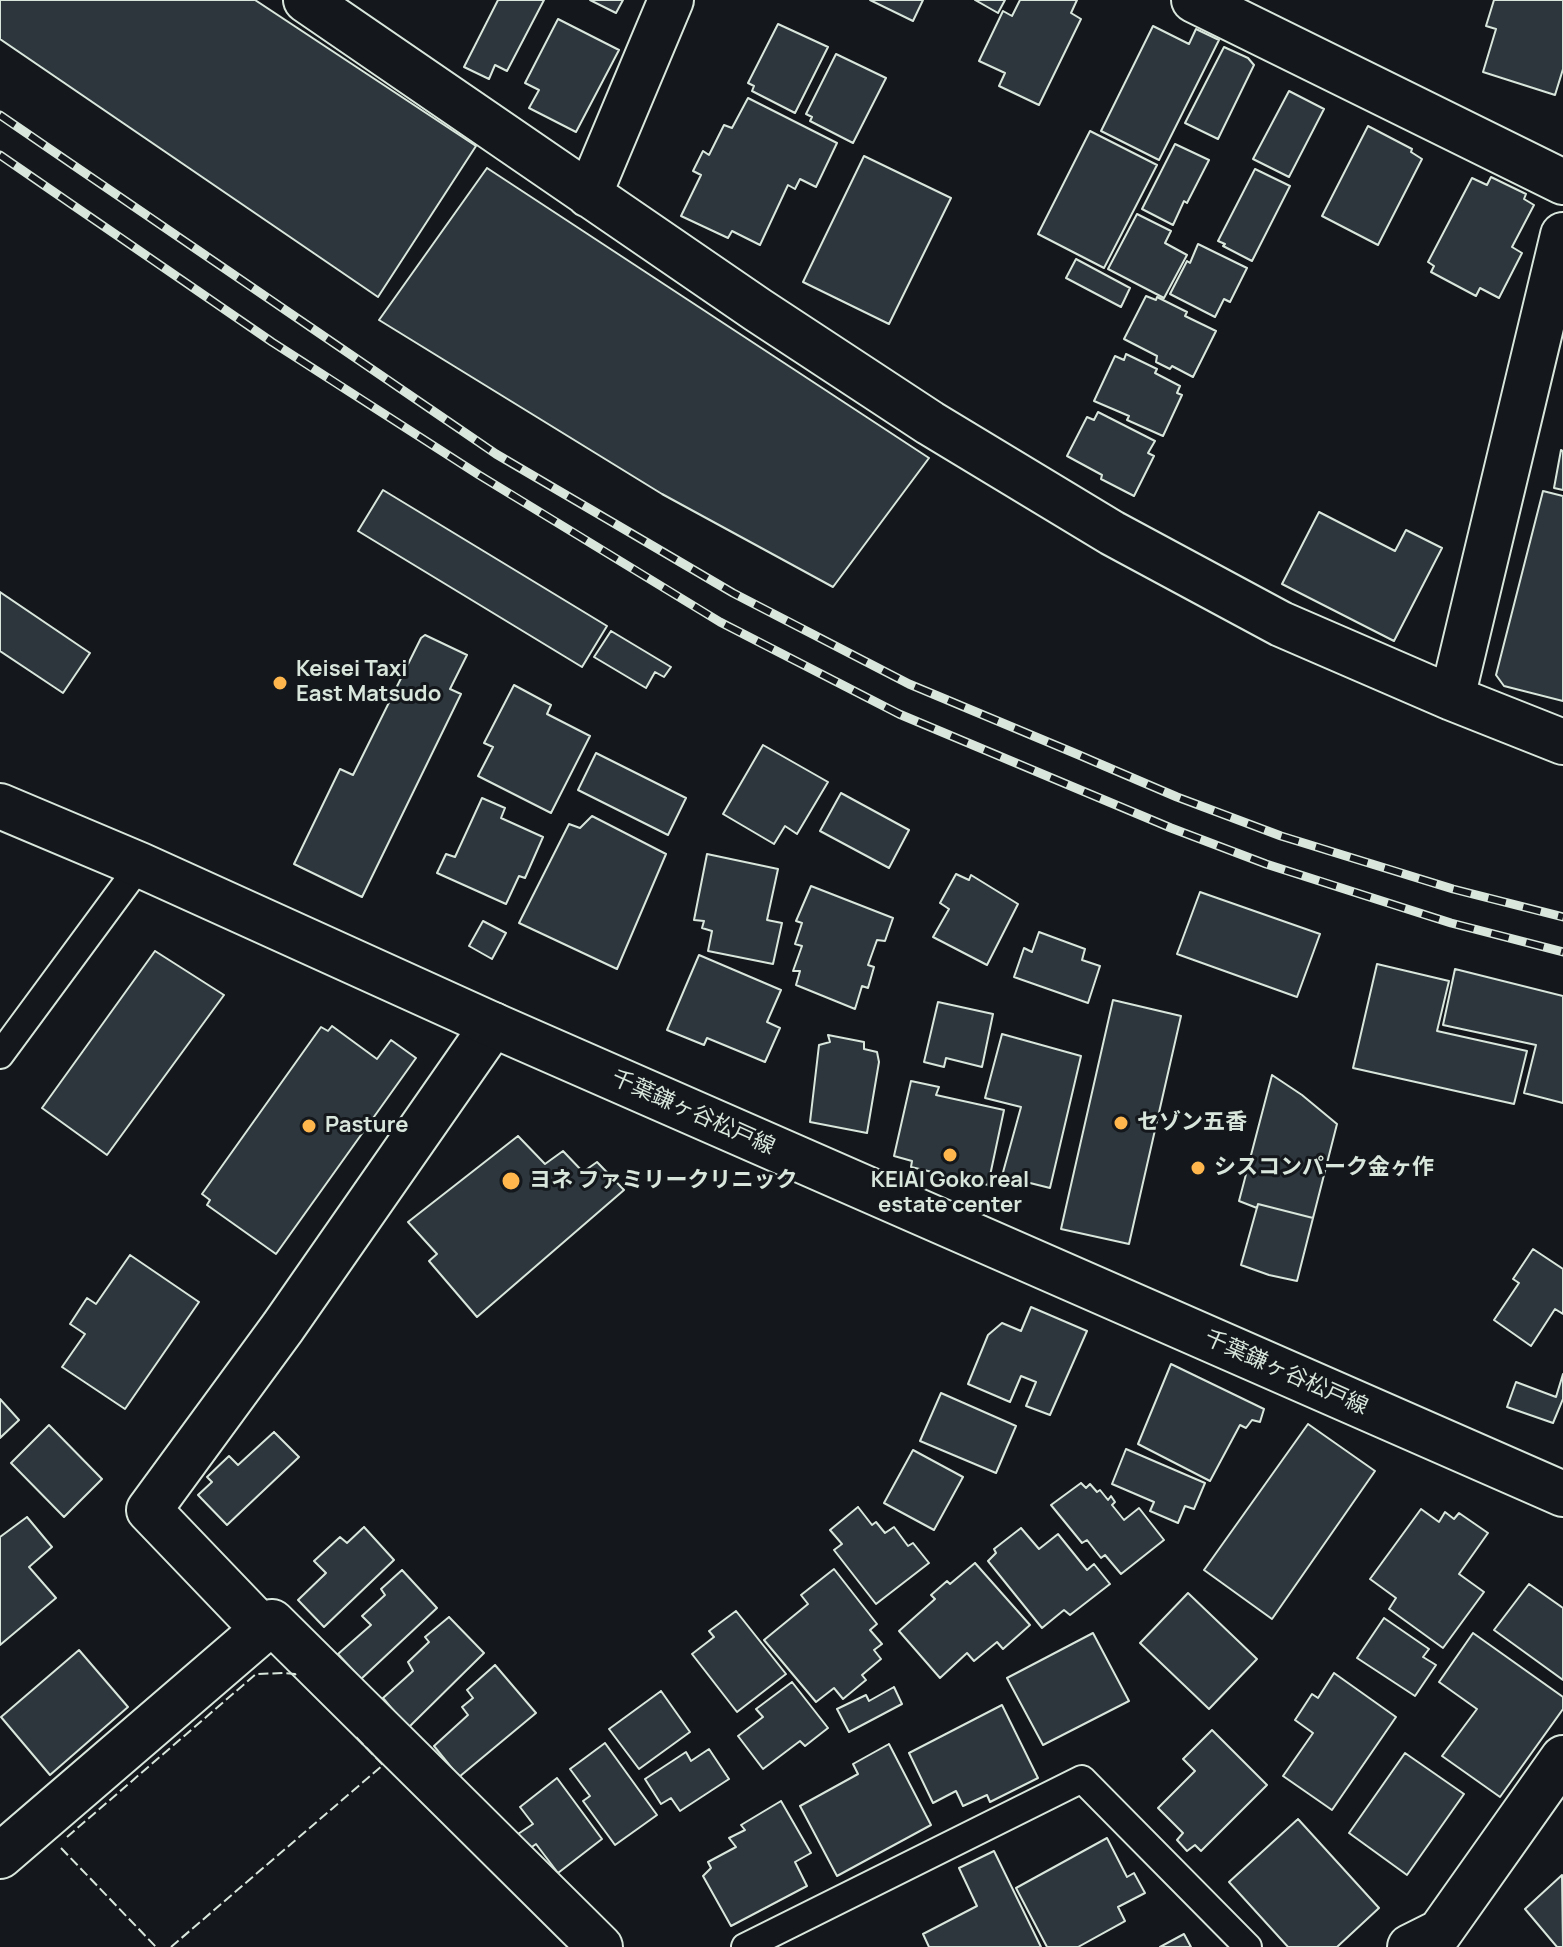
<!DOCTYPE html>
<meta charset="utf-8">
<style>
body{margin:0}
canvas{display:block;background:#14181c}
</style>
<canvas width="1563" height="1947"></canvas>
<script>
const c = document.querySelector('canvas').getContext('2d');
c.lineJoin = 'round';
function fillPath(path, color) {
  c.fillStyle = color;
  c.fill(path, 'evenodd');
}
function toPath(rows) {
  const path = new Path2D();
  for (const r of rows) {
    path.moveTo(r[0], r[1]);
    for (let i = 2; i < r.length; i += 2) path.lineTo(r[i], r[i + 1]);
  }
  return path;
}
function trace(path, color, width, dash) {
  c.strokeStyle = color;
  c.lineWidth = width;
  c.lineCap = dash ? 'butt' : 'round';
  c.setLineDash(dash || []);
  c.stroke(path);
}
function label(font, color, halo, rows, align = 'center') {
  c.font = font + ' Manrope,"Noto Sans JP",sans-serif';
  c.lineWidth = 6;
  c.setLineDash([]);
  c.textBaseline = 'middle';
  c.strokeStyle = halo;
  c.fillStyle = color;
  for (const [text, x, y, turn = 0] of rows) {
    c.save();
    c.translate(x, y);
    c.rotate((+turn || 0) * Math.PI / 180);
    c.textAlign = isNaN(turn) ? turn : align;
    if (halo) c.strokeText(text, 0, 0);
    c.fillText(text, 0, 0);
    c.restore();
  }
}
const building = toPath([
 [0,0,255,0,476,146,378,297,0,39,0,0],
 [498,0,544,0,507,71,495,65,489,79,464,67,498,0],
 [590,0,623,0,616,13,590,0],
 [870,0,923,0,913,21,870,0],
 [975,0,1005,0,998,13,975,0],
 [1020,0,1077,0,1071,13,1081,19,1039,105,999,86,1005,73,979,61,1003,11,1012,16,1020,0],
 [1494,0,1563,0,1563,69,1555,95,1483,72,1496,29,1486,26,1494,0],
 [558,19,619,50,576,132,529,108,539,90,525,83,558,19],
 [778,24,828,47,795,113,752,91,754,86,748,83,778,24],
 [1153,26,1189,44,1196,29,1219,40,1159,160,1101,131,1153,26],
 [1224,47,1248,58,1254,65,1218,139,1185,123,1224,47],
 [836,54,886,78,853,143,810,121,812,117,806,114,836,54],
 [1289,91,1324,109,1289,177,1253,159,1289,91],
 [748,98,837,143,816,187,800,179,795,189,788,185,760,245,732,231,728,238,681,216,701,175,693,171,703,151,709,155,724,125,732,128,748,98],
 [1368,126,1412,149,1411,152,1422,159,1378,245,1322,216,1368,126],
 [1090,131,1157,165,1104,268,1038,234,1090,131],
 [1175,144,1209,160,1187,203,1184,201,1173,225,1142,209,1175,144],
 [864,156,951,198,889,324,803,282,864,156],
 [487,168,929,458,833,587,662,494,379,320,487,168],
 [1255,169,1290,186,1252,261,1223,246,1225,244,1218,241,1255,169],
 [1491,177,1526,194,1524,199,1534,205,1512,247,1522,253,1499,298,1480,288,1476,296,1431,272,1434,266,1428,262,1472,178,1487,185,1491,177],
 [1137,214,1171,231,1165,243,1187,255,1164,298,1108,269,1137,214],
 [1198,244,1247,268,1230,302,1224,299,1215,317,1170,294,1187,261,1190,263,1198,244],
 [1076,259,1130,288,1121,307,1066,278,1076,259],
 [1146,296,1156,300,1157,297,1187,312,1185,316,1216,331,1193,377,1172,366,1170,369,1156,362,1157,356,1124,339,1146,296],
 [1126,354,1157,369,1155,373,1180,386,1177,393,1182,395,1163,436,1127,420,1129,416,1094,401,1115,356,1124,360,1126,354],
 [1098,412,1155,441,1148,453,1154,456,1134,496,1101,479,1102,475,1067,456,1087,417,1094,420,1098,412],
 [1561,450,1563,451,1563,490,1554,488,1561,450],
 [383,490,607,626,582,667,358,531,383,490],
 [1543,491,1563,496,1563,701,1504,686,1496,675,1543,491],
 [1319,512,1395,551,1406,530,1442,548,1394,641,1282,584,1319,512],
 [0,592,90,653,63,693,0,651,0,592],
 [611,631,671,667,664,677,655,672,646,688,594,657,611,631],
 [425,635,467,655,450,689,461,694,362,897,294,864,340,769,353,775,421,638,425,635],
 [514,685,551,705,547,714,590,736,551,813,478,776,493,747,484,743,514,685],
 [763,745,828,782,797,834,785,826,774,844,723,814,763,745],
 [596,753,686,798,668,835,578,790,596,753],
 [841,793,909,830,889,868,820,831,841,793],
 [482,798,505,808,501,818,543,837,525,878,519,876,506,904,437,873,446,854,455,857,482,798],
 [592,816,666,854,617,969,519,923,569,824,580,828,592,816],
 [707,854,778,869,767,920,782,923,773,964,708,951,712,931,702,928,704,921,694,920,707,854],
 [956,874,969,880,971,875,1018,904,987,965,933,937,949,909,940,903,956,874],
 [811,886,893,918,885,941,877,940,868,965,874,967,868,988,862,986,855,1009,796,985,800,971,793,971,802,946,795,944,802,923,796,921,811,886],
 [1200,892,1320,934,1297,997,1177,954,1200,892],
 [483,921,506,933,492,959,469,946,483,921],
 [1039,932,1085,949,1082,960,1100,966,1088,1003,1014,977,1024,948,1032,952,1039,932],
 [155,951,224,995,107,1155,42,1108,155,951],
 [699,955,781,990,767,1022,780,1028,765,1062,707,1038,704,1045,667,1030,699,955],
 [1377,964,1449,981,1437,1031,1527,1051,1514,1104,1353,1068,1377,964],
 [1455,969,1563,996,1563,1103,1524,1093,1536,1045,1443,1025,1455,969],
 [1113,1000,1181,1016,1129,1244,1061,1229,1113,1000],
 [938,1002,993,1014,982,1067,946,1058,944,1067,924,1062,938,1002],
 [332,1026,377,1059,391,1040,416,1058,276,1254,207,1205,210,1200,202,1194,321,1027,328,1031,332,1026],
 [1002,1034,1081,1056,1050,1188,1002,1176,1021,1107,985,1098,1002,1034],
 [828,1035,864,1042,864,1049,877,1052,879,1062,867,1133,810,1122,819,1045,830,1042,828,1035],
 [1272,1075,1302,1095,1337,1124,1313,1218,1258,1204,1257,1208,1239,1201,1272,1075],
 [911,1081,939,1087,936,1095,1004,1110,988,1185,911,1167,912,1161,894,1156,911,1081],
 [518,1136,545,1164,563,1151,583,1172,597,1162,624,1190,477,1317,429,1261,437,1254,408,1222,518,1136],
 [1258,1204,1313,1218,1297,1281,1269,1275,1241,1265,1258,1204],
 [1533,1249,1563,1269,1563,1314,1555,1309,1531,1346,1494,1320,1519,1283,1513,1279,1533,1249],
 [130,1255,199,1302,125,1409,62,1367,85,1334,70,1324,87,1298,96,1304,130,1255],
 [1031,1307,1087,1331,1050,1415,1026,1406,1036,1382,1021,1376,1010,1402,968,1384,988,1335,1002,1323,1021,1331,1031,1307],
 [1171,1364,1264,1409,1260,1422,1252,1420,1246,1428,1240,1425,1210,1481,1138,1444,1171,1364],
 [1563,1374,1563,1399,1553,1423,1507,1407,1516,1382,1556,1397,1563,1374],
 [941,1393,1016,1426,996,1473,920,1441,941,1393],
 [0,1399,19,1420,0,1438,0,1399],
 [1308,1424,1375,1471,1272,1619,1204,1570,1308,1424],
 [49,1425,102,1479,64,1517,11,1463,49,1425],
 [274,1432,299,1457,227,1525,198,1495,212,1482,207,1477,229,1456,238,1465,274,1432],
 [1126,1449,1205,1483,1194,1509,1185,1506,1178,1523,1150,1511,1154,1502,1112,1484,1126,1449],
 [913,1450,963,1477,934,1530,884,1503,913,1450],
 [1081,1483,1086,1488,1090,1484,1097,1492,1100,1490,1108,1500,1111,1496,1115,1502,1112,1505,1124,1520,1139,1508,1164,1540,1121,1574,1105,1555,1101,1558,1087,1540,1082,1543,1051,1505,1081,1483],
 [858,1507,872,1525,876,1522,885,1533,894,1527,908,1546,913,1543,929,1563,876,1604,834,1550,842,1544,830,1530,858,1507],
 [1421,1509,1439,1522,1445,1512,1454,1519,1459,1513,1488,1533,1459,1574,1484,1592,1443,1648,1389,1609,1396,1598,1370,1579,1421,1509],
 [27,1517,52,1547,29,1567,56,1598,0,1645,0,1537,27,1517],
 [364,1527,394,1560,324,1627,298,1600,326,1573,314,1561,340,1537,347,1543,364,1527],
 [1021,1528,1039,1549,1058,1534,1087,1570,1094,1564,1110,1584,1070,1615,1064,1610,1042,1628,988,1561,996,1553,994,1549,1021,1528],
 [975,1563,1030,1625,1003,1649,997,1642,974,1661,967,1653,940,1678,899,1631,935,1599,931,1595,947,1581,950,1584,975,1563],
 [834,1569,877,1624,870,1630,882,1644,874,1650,881,1659,862,1675,866,1680,843,1699,834,1688,816,1702,764,1640,808,1604,801,1595,834,1569],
 [402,1570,437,1608,361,1679,338,1654,371,1625,362,1616,385,1595,381,1589,402,1570],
 [1529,1584,1563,1608,1563,1680,1494,1630,1529,1584],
 [1188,1593,1257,1659,1209,1709,1140,1643,1188,1593],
 [736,1611,786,1674,737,1712,692,1654,714,1637,709,1631,736,1611],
 [449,1617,484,1653,408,1728,383,1698,413,1671,408,1662,429,1642,425,1637,449,1617],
 [1384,1618,1429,1649,1423,1657,1436,1665,1415,1696,1357,1658,1384,1618],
 [1093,1633,1129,1701,1043,1745,1007,1678,1093,1633],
 [1473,1633,1563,1697,1563,1709,1500,1797,1442,1756,1477,1709,1439,1682,1473,1633],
 [79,1650,128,1707,50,1775,1,1717,79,1650],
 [495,1665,536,1713,459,1777,434,1746,468,1715,462,1707,473,1698,467,1690,495,1665],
 [1334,1673,1396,1717,1332,1810,1283,1776,1313,1733,1295,1720,1312,1694,1318,1698,1334,1673],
 [792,1682,828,1728,805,1746,800,1741,763,1769,738,1736,763,1717,756,1709,792,1682],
 [894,1687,902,1704,849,1732,837,1709,866,1695,869,1701,894,1687],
 [661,1691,690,1732,639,1769,609,1729,661,1691],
 [1002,1705,1038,1778,990,1802,987,1795,963,1806,956,1791,933,1803,909,1753,1002,1705],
 [1212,1730,1267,1785,1201,1851,1195,1845,1187,1851,1177,1840,1183,1833,1158,1808,1195,1771,1183,1759,1212,1730],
 [605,1743,657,1815,615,1845,583,1801,590,1796,570,1769,605,1743],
 [889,1744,931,1825,837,1876,800,1806,858,1774,853,1764,889,1744],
 [709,1749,729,1779,680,1811,671,1798,661,1804,645,1779,686,1752,691,1761,709,1749],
 [1405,1753,1464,1794,1407,1875,1349,1833,1405,1753],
 [557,1778,602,1839,558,1873,536,1844,529,1849,518,1834,533,1824,520,1807,557,1778],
 [781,1801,811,1853,795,1862,807,1886,731,1926,703,1876,711,1868,708,1862,736,1847,729,1838,745,1830,741,1825,781,1801],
 [1298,1819,1379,1908,1337,1947,1288,1947,1229,1882,1298,1819],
 [1107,1838,1127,1877,1134,1873,1145,1893,1118,1907,1125,1921,1078,1947,1047,1947,1016,1888,1107,1838],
 [994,1851,1041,1947,929,1947,923,1934,977,1906,959,1868,994,1851],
 [1562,1875,1563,1947,1557,1947,1525,1909,1562,1875],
 [1184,1934,1191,1947,1160,1947,1184,1934]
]);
fillPath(building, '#2c363c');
trace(building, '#d8e6dc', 2);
const lane = toPath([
 [0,1055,140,865],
 [745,1947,1082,1779,1248,1947]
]);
const street = toPath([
 [306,0,758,310,930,423,1112,533,1281,624,1452,698,1563,742],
 [1194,0,1563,182],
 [589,195,671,0],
 [1452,698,1563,235],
 [263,1629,149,1510,283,1327,493,1025],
 [0,1856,272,1622,600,1947],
 [1410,1947,1440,1932,1563,1758]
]);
const primary = toPath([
 [0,806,140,865,493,1025,1563,1494]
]);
trace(lane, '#d8e6dc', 30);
trace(street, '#d8e6dc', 48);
trace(primary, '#d8e6dc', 48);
trace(lane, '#14181c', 26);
trace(street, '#14181c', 44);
trace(primary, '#14181c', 44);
const rail = toPath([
 [0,115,496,454,733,593,909,684,1079,755,1177,797,1281,836,1453,889,1563,917],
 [0,155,272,342,479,475,720,622,899,714,1171,828,1266,864,1451,923,1563,952]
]);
trace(rail, '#d8e6dc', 9);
trace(rail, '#14181c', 6, [18]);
trace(toPath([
 [67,1837,256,1674,285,1673,295,1674,297,1676],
 [61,1848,156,1947],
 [171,1947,383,1765,354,1735]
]), '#d8e6dc', 2, [10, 4]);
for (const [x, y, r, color] of [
 [280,683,8,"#ffb74d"],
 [1121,1123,8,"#ffb74d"],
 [309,1126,8,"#ffb74d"],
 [950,1155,8,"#ffb74d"],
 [1198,1168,8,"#ffb74d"],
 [511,1181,10,"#ffb74d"]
]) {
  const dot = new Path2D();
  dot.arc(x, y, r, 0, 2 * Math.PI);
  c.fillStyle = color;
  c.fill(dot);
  trace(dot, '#14181c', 3);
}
label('bold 22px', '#d8e6dc', '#14181c', [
 ["Keisei Taxi",296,670],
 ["East Matsudo",296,695],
 ["セゾン五香",1137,1123],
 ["Pasture",325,1126],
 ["シスコンパーク金ヶ作",1214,1168],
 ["ヨネ ファミリークリニック",529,1181],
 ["KEIAI Goko real",950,1181,"center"],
 ["estate center",950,1206,"center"]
], 'left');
label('22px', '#d8e6dc', '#14181c', [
 ["千葉鎌ヶ谷松戸線",693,1113,24],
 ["千葉鎌ヶ谷松戸線",1286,1373,24]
]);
</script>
